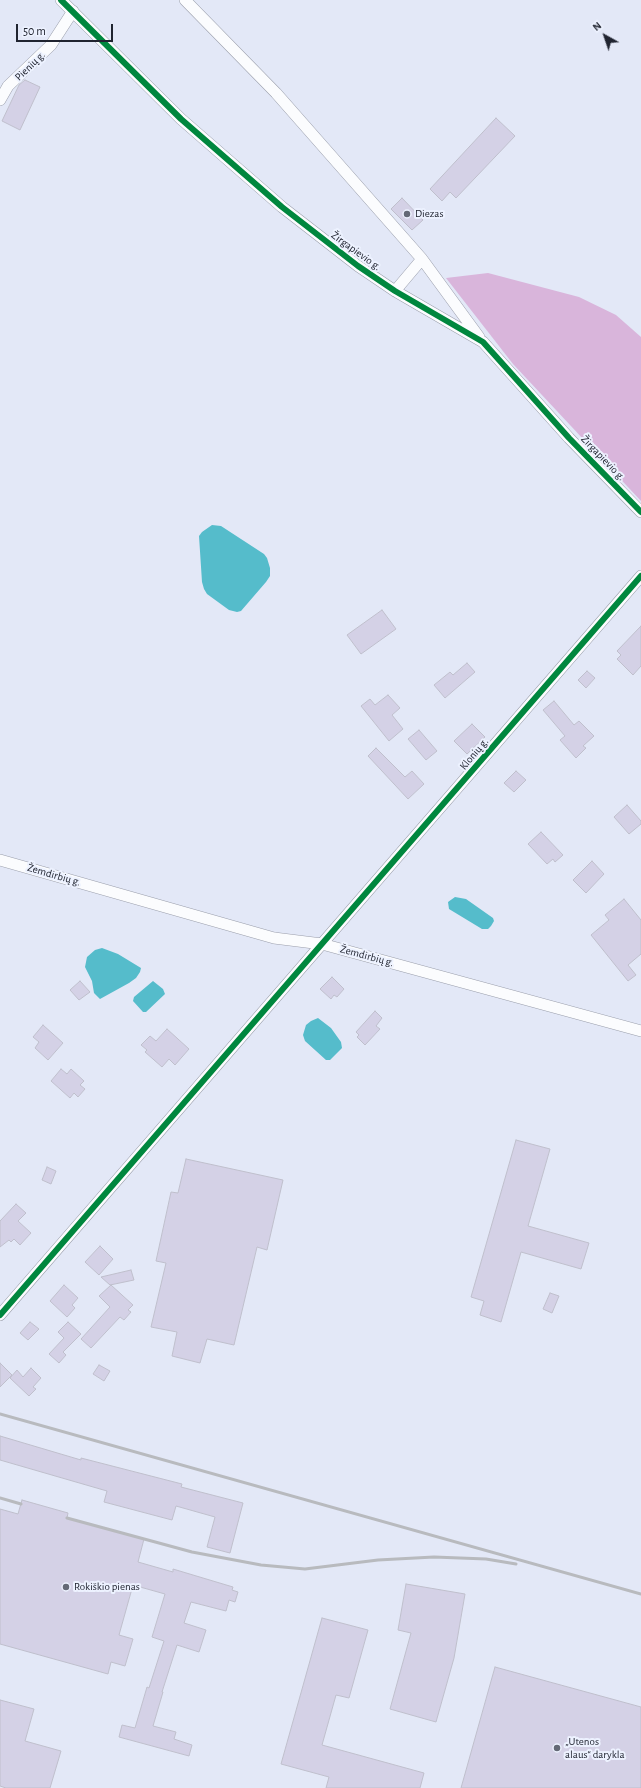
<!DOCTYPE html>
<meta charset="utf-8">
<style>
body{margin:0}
#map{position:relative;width:641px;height:1788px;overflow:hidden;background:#e3e8f7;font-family:"Alegreya Sans",sans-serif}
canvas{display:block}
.north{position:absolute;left:585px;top:16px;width:40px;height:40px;-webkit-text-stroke:3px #edf2ff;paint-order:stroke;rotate:320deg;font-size:11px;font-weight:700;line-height:16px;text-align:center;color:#202430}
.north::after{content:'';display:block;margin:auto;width:14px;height:18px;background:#202430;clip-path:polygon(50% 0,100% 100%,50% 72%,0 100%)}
.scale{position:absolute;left:16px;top:24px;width:97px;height:18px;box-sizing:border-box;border:2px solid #202430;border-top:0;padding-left:5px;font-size:12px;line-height:14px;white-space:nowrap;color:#202430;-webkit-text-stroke:3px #edf2ff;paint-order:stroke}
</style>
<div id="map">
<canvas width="641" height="1788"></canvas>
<div class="north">N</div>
<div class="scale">50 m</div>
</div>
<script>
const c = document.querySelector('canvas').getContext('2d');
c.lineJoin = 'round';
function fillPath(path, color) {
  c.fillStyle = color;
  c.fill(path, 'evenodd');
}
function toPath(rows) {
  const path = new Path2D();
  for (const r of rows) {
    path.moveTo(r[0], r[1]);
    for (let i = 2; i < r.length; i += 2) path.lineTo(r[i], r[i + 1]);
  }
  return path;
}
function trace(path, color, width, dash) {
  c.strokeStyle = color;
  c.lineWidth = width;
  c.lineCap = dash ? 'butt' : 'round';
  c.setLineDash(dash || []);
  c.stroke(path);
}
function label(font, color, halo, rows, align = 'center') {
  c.font = font + ' "Alegreya Sans",sans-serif';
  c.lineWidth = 4;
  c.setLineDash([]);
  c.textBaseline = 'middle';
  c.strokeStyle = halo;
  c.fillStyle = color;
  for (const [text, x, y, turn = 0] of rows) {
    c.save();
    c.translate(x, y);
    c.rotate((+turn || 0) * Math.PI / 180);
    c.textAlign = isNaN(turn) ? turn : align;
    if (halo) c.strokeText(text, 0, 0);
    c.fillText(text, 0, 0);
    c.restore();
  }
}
fillPath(toPath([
 [488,273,579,297,616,315,641,337,641,501,513,364,446,278]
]), '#d9b5db');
fillPath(toPath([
 [212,525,221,526,264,554,267,558,270,568,270,576,266,582,241,611,237,612,229,610,207,594,204,589,202,582,199,536,202,532],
 [455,897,466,899,493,918,494,921,491,926,488,929,482,929,449,909,448,902],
 [102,948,118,954,141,968,140,972,136,978,129,983,100,999,94,993,92,981,85,967,87,957,95,950],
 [153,981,163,989,165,994,146,1012,143,1012,133,1001,134,997],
 [318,1018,331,1028,341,1042,342,1048,330,1060,326,1060,305,1041,303,1035,306,1025,311,1021]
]), '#55bccb');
const building = toPath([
 [25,80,40,87,20,130,2,121,19,85,25,80],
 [496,118,515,136,456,198,450,192,442,201,430,189,496,118],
 [402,198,423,220,412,230,391,209,402,198],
 [382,610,396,629,361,654,347,635,382,610],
 [641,626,641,666,633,675,617,659,621,655,617,651,641,626],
 [467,663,475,672,445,698,434,685,450,672,453,675,467,663],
 [587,671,595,678,586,688,578,680,587,671],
 [388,695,400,708,392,715,403,729,389,741,361,706,370,699,375,705,388,695],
 [554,701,574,725,579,721,594,736,583,746,586,748,576,758,560,740,565,736,543,710,554,701],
 [472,724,485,737,467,754,454,741,472,724],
 [419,730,437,751,426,760,408,739,419,730],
 [376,748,405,777,412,771,424,784,408,799,368,756,376,748],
 [516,771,526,780,514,792,504,783,516,771],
 [627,805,641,821,641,824,629,834,614,817,627,805],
 [541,832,563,855,555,862,553,859,547,864,528,844,541,832],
 [592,861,604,874,586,893,573,880,592,861],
 [624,899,641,920,641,954,628,965,636,975,628,981,591,935,609,920,605,915,624,899],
 [332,977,344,989,337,997,334,995,331,999,320,989,332,977],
 [80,981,90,992,79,1000,70,990,80,981],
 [375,1011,382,1018,376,1026,380,1029,365,1045,357,1037,359,1035,356,1032,375,1011],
 [43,1025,63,1043,48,1060,35,1048,39,1042,33,1037,43,1025],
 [167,1029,189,1049,175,1065,169,1059,162,1067,145,1052,147,1050,141,1045,150,1036,156,1041,167,1029],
 [61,1069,67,1074,71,1069,84,1081,80,1085,85,1089,78,1097,74,1093,70,1098,51,1081,61,1069],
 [516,1140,550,1149,528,1226,589,1243,581,1269,521,1252,501,1322,480,1315,484,1301,471,1297,516,1140],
 [186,1159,283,1180,267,1250,257,1247,234,1345,207,1339,200,1363,172,1356,177,1332,151,1327,166,1263,156,1261,171,1192,178,1193,186,1159],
 [47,1167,56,1171,51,1184,42,1180,47,1167],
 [16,1204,26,1213,18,1221,31,1233,20,1245,14,1239,11,1242,9,1240,0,1247,0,1221,16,1204],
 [100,1246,113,1259,99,1275,85,1262,100,1246],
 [131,1270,134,1280,110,1285,101,1277,131,1270],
 [64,1285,78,1298,72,1305,75,1308,67,1317,50,1301,64,1285],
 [111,1285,133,1305,128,1310,131,1312,124,1320,120,1317,91,1348,81,1339,110,1307,99,1296,111,1285],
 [550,1293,559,1296,552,1313,543,1309,550,1293],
 [30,1322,39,1329,28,1340,20,1333,30,1322],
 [68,1322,81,1334,63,1352,66,1355,59,1363,49,1354,64,1338,58,1332,68,1322],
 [0,1363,12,1375,0,1387,0,1363],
 [99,1365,110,1371,104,1381,93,1374,99,1365],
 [31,1368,41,1378,33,1387,36,1389,29,1396,10,1378,17,1370,23,1377,31,1368],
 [0,1436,81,1460,81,1458,182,1484,181,1487,243,1503,230,1553,207,1547,215,1517,176,1506,172,1520,104,1502,107,1491,0,1460,0,1436],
 [22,1500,68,1513,67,1518,144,1539,138,1562,173,1572,173,1569,233,1587,232,1590,238,1592,235,1602,229,1600,226,1611,191,1602,184,1623,206,1630,199,1652,177,1645,162,1692,163,1692,153,1726,176,1732,174,1739,192,1745,189,1756,119,1737,122,1725,135,1728,147,1687,149,1688,164,1641,152,1637,165,1594,133,1585,119,1635,133,1639,125,1666,111,1662,108,1674,0,1644,0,1509,18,1514,22,1500],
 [406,1584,465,1594,454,1658,436,1722,390,1709,411,1633,398,1630,406,1584],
 [322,1618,368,1630,349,1698,336,1695,322,1745,424,1773,420,1788,326,1788,329,1777,281,1764,322,1618],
 [495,1667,641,1707,641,1788,461,1788,495,1667],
 [0,1700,34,1709,25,1741,61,1751,50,1788,6,1788,0,1786,0,1700]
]);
fillPath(building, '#d4d1e6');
trace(building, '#bfbfcc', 1);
const street = toPath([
 [61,0,181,119,282,207,358,266,395,291,483,342,569,438,641,512],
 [185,0,276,93,422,259,479,337],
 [0,100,8,86,51,45,73,11],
 [395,291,422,259],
 [0,860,274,938,322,944,641,1031],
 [0,1315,641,576]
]);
trace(street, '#9a9eab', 12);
trace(street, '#fbfcfe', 11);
trace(toPath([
 [0,1414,641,1594],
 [0,1498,21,1504],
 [67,1518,192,1552,261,1565,305,1569,378,1560,434,1557,486,1559,516,1564]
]), '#b8babe', 3);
trace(toPath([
 [61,0,181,119,282,207,358,266,395,291,483,342,569,438,641,512],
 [0,1315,641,576]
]), '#00873e', 6);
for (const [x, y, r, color] of [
 [407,214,4,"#646976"],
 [66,1587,4,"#646976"],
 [557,1748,4,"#646976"]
]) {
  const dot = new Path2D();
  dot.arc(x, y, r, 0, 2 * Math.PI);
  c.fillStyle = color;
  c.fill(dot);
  trace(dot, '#edf2ff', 1.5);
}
label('11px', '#202430', '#edf2ff', [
 ["Pienių g.",30,66,-44],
 ["Žirgapievio g.",356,251,36],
 ["Žirgapievio g.",603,458,46],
 ["Klonių g.",474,754,-50],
 ["Žemdirbių g.",54,875,16],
 ["Žemdirbių g.",367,956,15]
]);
label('11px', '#202430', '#edf2ff', [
 ["Diezas",415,214],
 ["Rokiškio pienas",74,1587],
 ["„Utenos",565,1742],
 ["alaus“ darykla",565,1755]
], 'left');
</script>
